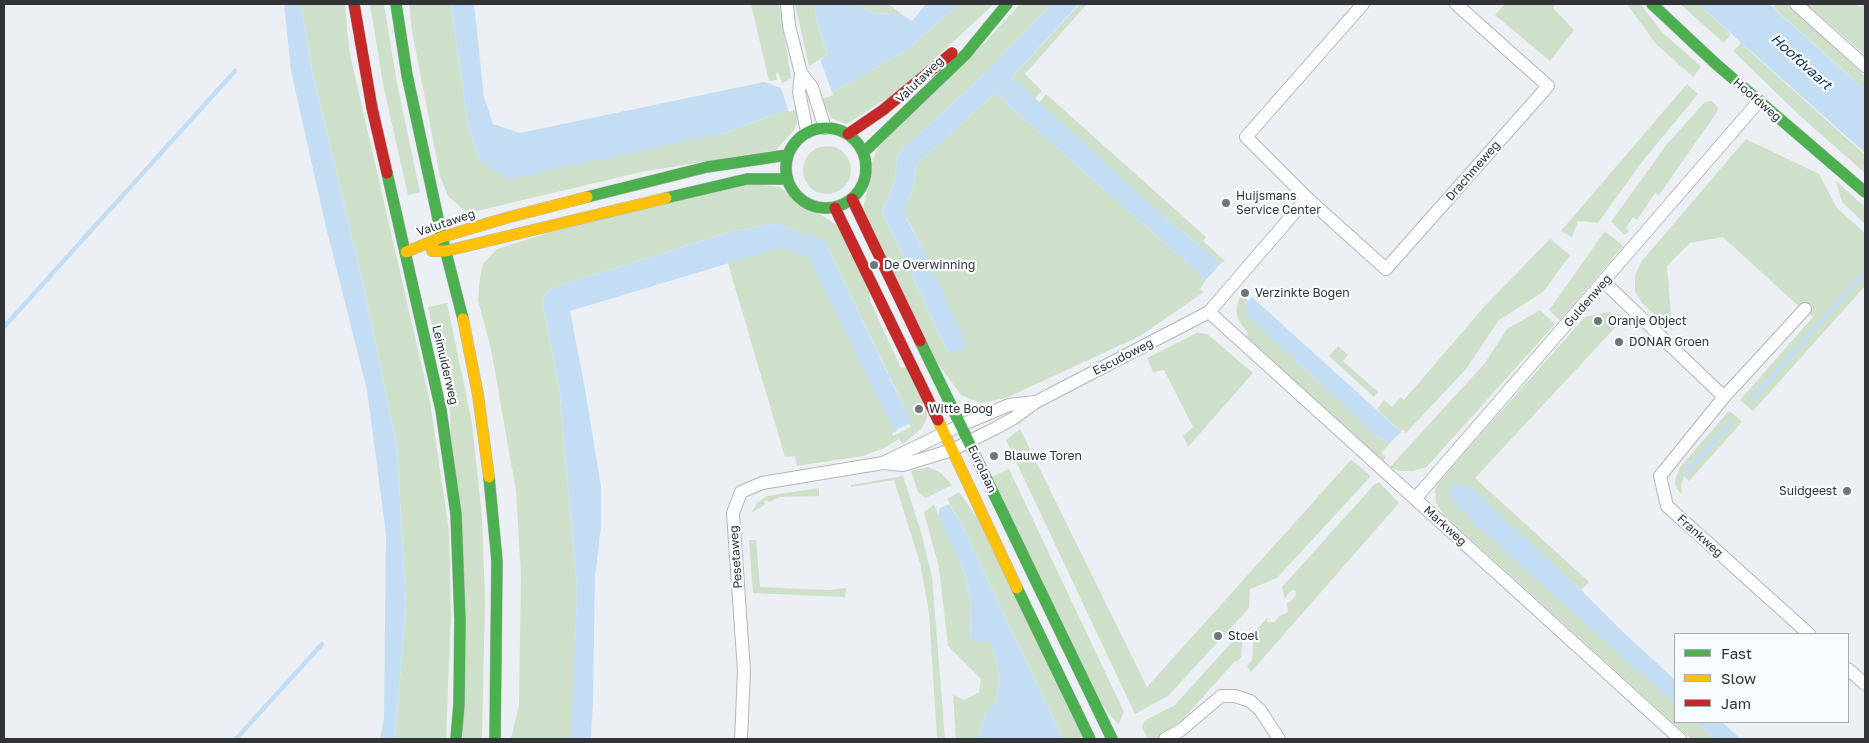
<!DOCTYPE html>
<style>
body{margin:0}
#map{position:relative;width:1869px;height:743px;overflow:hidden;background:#eceff4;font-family:"Golos Text",sans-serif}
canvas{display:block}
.frame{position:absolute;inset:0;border:5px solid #313336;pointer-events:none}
.legend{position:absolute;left:1674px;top:633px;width:175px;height:90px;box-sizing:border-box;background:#f9fcff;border:1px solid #a9acaf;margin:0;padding:6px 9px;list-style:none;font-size:15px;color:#313336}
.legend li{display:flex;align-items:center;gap:10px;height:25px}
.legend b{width:25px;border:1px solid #a9acaf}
</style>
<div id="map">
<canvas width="1869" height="743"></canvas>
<div class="frame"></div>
<ul class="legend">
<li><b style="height:6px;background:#4caf50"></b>Fast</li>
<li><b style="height:6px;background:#ffc107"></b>Slow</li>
<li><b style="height:6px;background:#c62828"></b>Jam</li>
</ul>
</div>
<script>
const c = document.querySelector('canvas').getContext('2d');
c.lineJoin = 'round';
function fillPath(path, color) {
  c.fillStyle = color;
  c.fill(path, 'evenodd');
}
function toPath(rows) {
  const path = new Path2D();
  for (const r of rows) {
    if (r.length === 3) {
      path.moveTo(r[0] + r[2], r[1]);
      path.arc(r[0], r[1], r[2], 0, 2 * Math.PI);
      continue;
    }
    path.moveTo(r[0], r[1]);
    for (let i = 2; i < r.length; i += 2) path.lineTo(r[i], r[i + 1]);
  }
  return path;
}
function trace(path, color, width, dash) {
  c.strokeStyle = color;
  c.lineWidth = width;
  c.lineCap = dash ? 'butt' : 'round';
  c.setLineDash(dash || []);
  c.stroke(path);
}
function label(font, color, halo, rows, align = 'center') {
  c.font = font + ' "Golos Text",sans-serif';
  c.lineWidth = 4.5;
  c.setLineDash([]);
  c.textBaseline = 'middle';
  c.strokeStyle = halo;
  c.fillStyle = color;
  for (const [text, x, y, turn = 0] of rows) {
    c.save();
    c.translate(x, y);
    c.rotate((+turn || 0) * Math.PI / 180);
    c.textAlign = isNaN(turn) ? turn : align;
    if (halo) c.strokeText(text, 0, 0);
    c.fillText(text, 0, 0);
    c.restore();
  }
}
fillPath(toPath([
 [301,4,345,4,349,50,430,402,449,531,451,615,446,739,395,739,406,604,397,447,363,283,313,75],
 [370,4,384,4,397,83,420,192,408,195,383,84],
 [409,4,451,4,468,126,480,161,725,133,791,108,778,72,776,73,777,80,769,81,751,4,779,4,798,119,795,129,776,150,641,172,477,211,465,211,448,196,440,176,412,31],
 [795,4,815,4,816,18,827,54,820,59,831,93,907,50,959,4,994,4,903,88,847,124,832,119,821,97,810,70],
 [854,4,888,4,912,21,901,14,874,13],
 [1020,4,1052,4,972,86,901,150,898,155,894,184,882,211,945,346,951,354,923,249,906,217,906,203,914,187,916,165,995,93,1206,280,1200,289,1204,292,1140,336,1006,398,981,403,961,395,931,354,864,213,864,203,870,181,872,163,878,147,974,54],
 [1080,4,1087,4,1025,74,1042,91,1034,99,1012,77],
 [1505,4,1556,4,1553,8,1574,30,1550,61,1495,15],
 [1627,4,1640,4,1662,32,1697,63,1701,67,1693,77,1656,44],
 [1680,4,1698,4,1731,34,1724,43],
 [1776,4,1787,4,1865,76,1865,90,1773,7],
 [1806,4,1856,4,1860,7,1865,4,1865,55],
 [1741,43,1865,155,1865,173,1798,114,1733,51],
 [1687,84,1698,94,1641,163,1598,223,1578,221,1572,237,1561,231],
 [1046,94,1206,237,1203,241,1225,261,1221,263,1167,219,1039,103],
 [1712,101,1718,108,1717,112,1659,195,1655,193,1637,220,1633,217,1626,228,1629,231,1625,235,1611,222,1667,144,1705,102],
 [1746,139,1819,174,1837,208,1865,233,1865,286,1753,411,1740,400,1813,317,1795,303,1723,237,1690,243,1667,266,1672,330,1643,304,1635,292,1635,276,1641,262],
 [827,170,24],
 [1836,181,1865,207,1865,224,1842,202],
 [751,184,780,187,802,206,821,215,840,227,869,288,870,301,901,368,907,367,926,406,927,417,922,428,903,444,899,439,884,448,863,456,797,466,795,456,785,457,727,260,778,246,810,254,897,431,892,433,893,436,911,427,909,424,910,419,824,240,802,234,778,223,730,232,549,289,542,299,560,395,577,591,572,733,571,739,511,739,519,705,521,575,516,491,491,349,478,300,480,278,483,264,497,249,583,222],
 [1605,231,1623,246,1560,320,1549,310],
 [1550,239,1570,255,1543,292,1499,320,1466,369,1406,433,1403,429,1401,432,1377,409,1384,400,1392,407,1401,397,1404,400,1483,308],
 [1240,296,1248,300,1245,304,1245,313,1256,323,1379,438,1390,443,1381,453,1386,457,1382,461,1245,338,1248,334,1238,319,1236,310],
 [447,303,472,423,482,518,485,600,482,739,463,739,450,412,428,307],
 [1540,310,1555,324,1432,461,1426,467,1413,471,1400,471,1390,467,1485,363,1507,329],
 [1609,312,1625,317,1475,478,1589,582,1581,590,1473,490,1675,704,1675,722,1695,722,1715,739,1691,739,1444,515,1436,503,1435,489,1440,480,1585,317],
 [1197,333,1207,334,1253,373,1188,447,1183,436,1193,427,1164,370,1153,372,1147,358],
 [1338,346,1348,355,1343,361,1378,392,1374,397,1329,356],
 [1729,411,1737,417,1742,422,1689,481,1684,476,1681,484,1682,494,1677,489,1675,483,1676,477,1680,467],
 [1020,429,1147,687,1351,460,1371,476,1277,578,1250,589,1249,608,1168,696,1135,714,1006,440],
 [928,467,941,473,952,485,926,498,918,492,911,471],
 [1009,469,1124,712,1118,725,1101,703,991,477],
 [903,476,921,532,932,577,945,739,937,739,929,612,920,563,894,480,851,487,851,485],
 [1379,482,1399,503,1251,672,1247,666,1252,660,1254,632,1268,617,1267,622,1275,622,1279,616,1288,612,1287,603,1291,601,1296,595,1296,591,1293,590,1288,593,1285,599,1282,587,1374,485],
 [819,488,819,496,780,497,769,502,767,500,764,502,765,505,752,512,757,503,767,496],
 [959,492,977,517,1083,736,1077,739,1063,739,961,523,947,499],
 [934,505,965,574,971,604,970,641,991,641,1000,679,996,702,985,714,978,739,956,739,953,695,964,700,979,692,981,679,948,646,939,568,924,512],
 [749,540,756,540,760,587,828,590,846,588,845,597,753,593],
 [1239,634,1243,638,1241,657,1237,662,1235,661,1184,718,1157,739,1148,739,1142,727,1144,721,1175,705]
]), '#cee0c9');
fillPath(toPath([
 [284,4,301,4,313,75,363,283,397,447,406,604,395,739,380,739,384,718,386,534,367,390,326,227,291,71],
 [451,4,474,4,484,97,493,124,520,133,764,82,781,88,810,70,827,54,816,18,815,4,854,4,874,13,901,14,912,21,926,4,959,4,907,50,833,92,725,133,520,177,506,178,480,161,468,126],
 [1052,4,1079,4,1012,77,1167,219,1221,263,1206,280,995,93,916,165,914,187,906,203,906,218,923,249,967,344,961,351,951,354,945,346,882,211,894,184,898,155,901,150,972,86],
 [1698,4,1769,4,1865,90,1865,153],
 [778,223,802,234,828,240,826,244,888,374,891,373,893,376,890,379,911,420,909,424,894,431,808,256,791,252,782,247,570,311,585,389,601,487,601,527,595,576,593,700,591,739,571,739,577,591,560,395,542,299,549,289,730,232],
 [1252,297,1401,432,1390,443,1379,438,1245,313,1245,304],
 [1456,483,1474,490,1581,590,1623,632,1675,680,1675,704,1479,528,1449,497,1450,490],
 [949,504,961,523,1063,739,978,739,985,714,996,702,1000,679,991,642,970,641,971,604,965,574,938,515,940,508],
 [1695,722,1722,722,1741,739,1715,739]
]), '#c3def4');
fillPath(toPath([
 [820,59,833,95,789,112,780,85]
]), '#eceff4');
trace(toPath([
 [4,327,235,71],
 [1752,399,1865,272],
 [1685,474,1729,425],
 [236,739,322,644]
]), '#c3def4', 4.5);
const street = toPath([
 [787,4,789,26,801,73,799,92,807,132],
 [1363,4,1246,137,1307,198,1386,269,1548,86,1456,4],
 [1796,4,1865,66],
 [801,73,812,87,825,128],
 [1604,282,1724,397,1660,476,1667,506,1809,634],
 [1209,312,1680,739],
 [1724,397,1805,309],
 [883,463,961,425,1009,405,1035,402],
 [1415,499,1759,101],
 [1848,669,1865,684],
 [741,739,744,671,733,513,741,492,762,483,883,463,903,465,952,450,996,428,1014,418,1036,402,1209,312,1307,198],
 [1165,739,1181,730,1221,696,1235,696,1250,701,1260,710,1279,739]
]);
const fast = toPath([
 [396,4,407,75,442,237,463,319],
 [1652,4,1716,64,1865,192],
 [826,168,40],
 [863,153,966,54,1007,4],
 [387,173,441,410,456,514,460,620,459,704,456,739],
 [587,197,707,167,787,155],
 [666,198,747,179,787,179],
 [920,341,1112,739],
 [489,477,497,561,495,739],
 [1017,588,1090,739]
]);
const slow = toPath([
 [432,251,446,251,666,198],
 [406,252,442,237,506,218,587,197],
 [463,319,478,395,489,477],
 [938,420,1017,588]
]);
const jam = toPath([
 [354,4,372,108,387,173],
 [848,134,883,110,952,53],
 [852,199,920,341],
 [835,208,938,420]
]);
trace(street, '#b3b6ba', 14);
trace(fast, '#b3b6ba', 12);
trace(slow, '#b3b6ba', 12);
trace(jam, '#b3b6ba', 12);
trace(street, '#fcfdfd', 12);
trace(fast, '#4caf50', 11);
trace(slow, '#ffc107', 11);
trace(jam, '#c62828', 11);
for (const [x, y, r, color] of [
 [1226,203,5,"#727578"],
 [874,265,5,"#727578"],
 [1245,293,5,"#727578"],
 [1598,321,5,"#727578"],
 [1619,342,5,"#727578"],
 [919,409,5,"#727578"],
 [994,456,5,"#727578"],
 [1847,491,5,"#727578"],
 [1218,636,5,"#727578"]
]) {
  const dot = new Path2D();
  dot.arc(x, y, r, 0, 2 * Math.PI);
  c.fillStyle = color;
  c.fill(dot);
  trace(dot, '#f9fcff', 2);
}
label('12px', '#313336', '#f9fcff', [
 ["Valutaweg",920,80,-44],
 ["Hoofdweg",1757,100,41],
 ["Drachmeweg",1473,171,-49],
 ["Valutaweg",446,223,-19],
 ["Guldenweg",1588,301,-49],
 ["Escudoweg",1123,357,-27],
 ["Leimuiderweg",445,365,77],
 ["Eurolaan",982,469,65],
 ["Markweg",1445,526,42],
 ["Frankweg",1700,536,42],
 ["Pesetaweg",736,557,-94]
]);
label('12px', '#313336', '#f9fcff', [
 ["Huijsmans",1236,196],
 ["Service Center",1236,210],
 ["De Overwinning",884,265],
 ["Verzinkte Bogen",1255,293],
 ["Oranje Object",1608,321],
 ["DONAR Groen",1629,342],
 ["Witte Boog",929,409],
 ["Blauwe Toren",1004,456],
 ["Suidgeest",1837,491,"right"],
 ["Stoel",1228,636]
], 'left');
label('italic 14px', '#073757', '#f9fcff', [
 ["Hoofdvaart",1801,62,42]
]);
</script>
